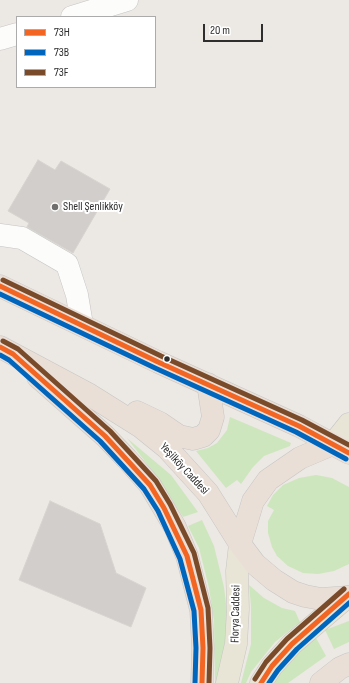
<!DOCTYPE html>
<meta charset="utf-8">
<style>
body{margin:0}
#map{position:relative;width:349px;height:683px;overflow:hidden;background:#ece8e4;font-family:"Sofia Sans Condensed",sans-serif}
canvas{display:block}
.legend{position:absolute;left:16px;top:16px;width:140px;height:72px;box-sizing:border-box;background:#fff;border:1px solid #ababab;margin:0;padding:5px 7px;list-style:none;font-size:12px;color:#2e2e2e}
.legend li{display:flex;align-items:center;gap:8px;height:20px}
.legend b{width:20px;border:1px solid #ababab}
.scale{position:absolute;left:203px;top:24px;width:60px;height:18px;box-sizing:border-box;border:2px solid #2e2e2e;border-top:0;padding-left:5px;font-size:12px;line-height:14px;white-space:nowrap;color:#2e2e2e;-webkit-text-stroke:3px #fff;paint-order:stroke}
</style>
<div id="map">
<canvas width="349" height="683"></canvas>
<ul class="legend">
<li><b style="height:5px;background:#f26522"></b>73H</li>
<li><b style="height:5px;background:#0065bd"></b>73B</li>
<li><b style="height:5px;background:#7a4b2a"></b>73F</li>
</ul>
<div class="scale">20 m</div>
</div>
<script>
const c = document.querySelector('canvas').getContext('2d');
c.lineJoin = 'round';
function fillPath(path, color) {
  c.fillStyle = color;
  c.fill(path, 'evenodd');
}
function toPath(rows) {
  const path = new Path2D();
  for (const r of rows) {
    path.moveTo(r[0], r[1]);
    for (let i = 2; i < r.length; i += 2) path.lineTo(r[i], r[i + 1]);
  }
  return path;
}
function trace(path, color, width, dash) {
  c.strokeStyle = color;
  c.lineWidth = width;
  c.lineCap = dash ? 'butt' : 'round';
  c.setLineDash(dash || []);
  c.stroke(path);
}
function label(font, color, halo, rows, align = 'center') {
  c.font = font + ' "Sofia Sans Condensed",sans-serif';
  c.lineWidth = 4;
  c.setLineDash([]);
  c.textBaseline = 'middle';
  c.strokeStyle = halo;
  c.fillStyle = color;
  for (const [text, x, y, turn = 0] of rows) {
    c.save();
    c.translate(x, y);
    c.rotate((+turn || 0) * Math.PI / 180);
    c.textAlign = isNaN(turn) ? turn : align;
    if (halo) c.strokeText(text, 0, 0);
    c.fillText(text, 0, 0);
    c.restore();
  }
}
fillPath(toPath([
 [230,417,291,443,290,446,264,456,253,467,241,484,237,480,226,488,196,451,208,448,217,443,227,430],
 [127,438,171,475,198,512,183,517,160,481],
 [316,475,332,478,349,487,349,564,334,571,318,574,303,573,288,566,277,556,272,547,268,533,268,521,274,510,267,506,273,495,283,485,299,478],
 [202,520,214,546,224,587,228,620,225,655,217,683,215,683,214,621,209,588,199,548,188,526],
 [249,585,264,598,282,608,295,611,300,622,275,642,251,672,246,683,241,683,251,644,251,606],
 [349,621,349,642,334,649,325,630],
 [315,636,326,656,288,683,269,683,273,677]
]), '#cee6be');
const building = toPath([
 [38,160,55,170,61,161,110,189,73,253,27,227,29,223,8,211,38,160],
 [50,501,100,524,116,573,146,588,131,627,19,580,50,501]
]);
fillPath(building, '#d1cecb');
trace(building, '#d7d4d0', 1);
const minor = toPath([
 [72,17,127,0],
 [0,39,17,34],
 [0,235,22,238,67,264,77,295,82,325]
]);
const major = toPath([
 [333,444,349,424],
 [227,683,236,644,238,609,237,571,240,544],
 [261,683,272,666,292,644,347,597]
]);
const highway = toPath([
 [0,286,158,362,299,426,349,453],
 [0,347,90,395,141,427,167,448,208,493,240,544,255,564,274,580,293,592,305,596,321,599,349,597],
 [38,377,105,436,127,459,150,485,175,527,187,556,201,610,203,648,202,683],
 [137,412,160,423,179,436,193,439,203,436,209,430,213,417,208,384],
 [240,544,253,501,268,480,300,458,333,444],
 [321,683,340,668,349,664]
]);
trace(minor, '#c5c4c5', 23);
trace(major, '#c6c5c4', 23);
trace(highway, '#c6c5c4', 23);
trace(minor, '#fcfcfb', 22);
trace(major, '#e8e4d6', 22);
trace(highway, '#eadfd6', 22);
trace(toPath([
 [0,286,158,362,299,426,349,453],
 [0,347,13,354,105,436,150,485,164,508,187,556,201,610,203,648,202,683],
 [261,683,272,666,292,644,349,594]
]), '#f26522', 5);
trace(toPath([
 [0,294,155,368,296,432,346,459],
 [0,355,9,360,100,441,144,489,158,511,180,559,194,611,196,648,195,683],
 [269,683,278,670,297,649,349,603]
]), '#0065bd', 5);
trace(toPath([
 [3,280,161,356,302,420,349,445],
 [3,341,18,349,110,431,156,481,170,504,194,553,208,608,210,648,209,683],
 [255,679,266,662,287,639,344,589]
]), '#7a4b2a', 5);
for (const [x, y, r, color] of [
 [55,207,4,"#706f6e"],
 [167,359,3.5,"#2e2e2e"]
]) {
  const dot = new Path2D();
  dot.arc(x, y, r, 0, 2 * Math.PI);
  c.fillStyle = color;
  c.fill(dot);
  trace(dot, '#fff', 1.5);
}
label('12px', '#2e2e2e', '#fff', [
 ["Shell Şenlikköy",63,207]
], 'left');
label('12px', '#2e2e2e', '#fff', [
 ["Yeşilköy Caddesi",184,469,47],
 ["Florya Caddesi",236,614,-89]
]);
</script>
